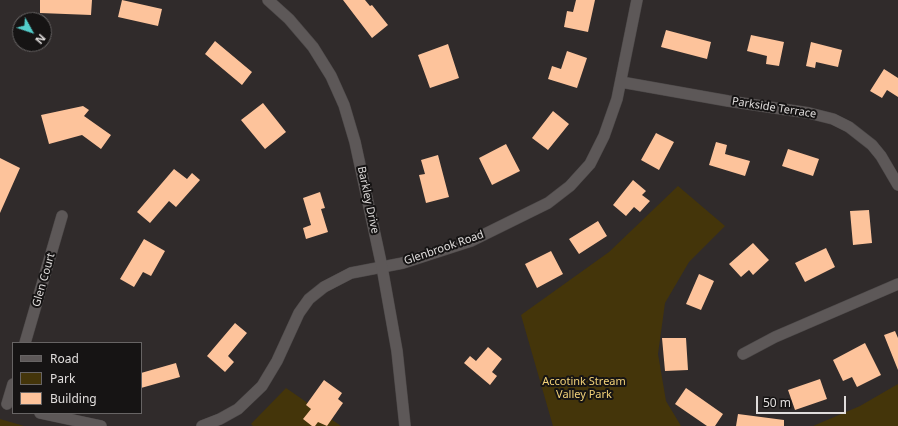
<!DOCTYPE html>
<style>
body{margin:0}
#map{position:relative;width:898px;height:426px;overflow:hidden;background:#302b2b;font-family:"Noto Sans",sans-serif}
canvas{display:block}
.legend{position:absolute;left:12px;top:342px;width:130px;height:72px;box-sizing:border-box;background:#161414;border:1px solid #676464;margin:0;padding:5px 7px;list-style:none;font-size:12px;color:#e0dddc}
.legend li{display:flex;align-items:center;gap:8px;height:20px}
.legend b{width:20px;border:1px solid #676464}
.north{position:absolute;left:12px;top:12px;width:40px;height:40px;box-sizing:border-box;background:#161414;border:1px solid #676464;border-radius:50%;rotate:130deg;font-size:11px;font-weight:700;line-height:16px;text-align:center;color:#e0dddc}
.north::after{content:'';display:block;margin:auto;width:14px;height:18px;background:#53cdcb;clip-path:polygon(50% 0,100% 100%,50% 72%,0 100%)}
.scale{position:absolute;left:756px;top:396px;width:90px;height:18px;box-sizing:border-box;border:2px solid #e0dddc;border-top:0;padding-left:5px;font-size:12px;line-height:14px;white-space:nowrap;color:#e0dddc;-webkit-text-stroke:3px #161414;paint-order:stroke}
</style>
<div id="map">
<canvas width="898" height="426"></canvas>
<ul class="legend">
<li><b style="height:5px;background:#5d5858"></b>Road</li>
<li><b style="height:11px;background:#44350a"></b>Park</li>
<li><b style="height:11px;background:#fdc39b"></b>Building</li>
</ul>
<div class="north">N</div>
<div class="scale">50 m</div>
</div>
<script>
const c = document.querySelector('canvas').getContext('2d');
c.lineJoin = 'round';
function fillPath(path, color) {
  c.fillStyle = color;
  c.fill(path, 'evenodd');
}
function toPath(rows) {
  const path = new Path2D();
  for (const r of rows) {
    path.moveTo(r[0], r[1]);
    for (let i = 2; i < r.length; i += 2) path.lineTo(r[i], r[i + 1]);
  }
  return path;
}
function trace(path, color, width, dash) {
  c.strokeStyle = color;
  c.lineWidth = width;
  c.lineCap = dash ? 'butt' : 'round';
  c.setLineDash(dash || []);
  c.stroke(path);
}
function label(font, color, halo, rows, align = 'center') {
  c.font = font + ' "Noto Sans",sans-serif';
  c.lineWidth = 4;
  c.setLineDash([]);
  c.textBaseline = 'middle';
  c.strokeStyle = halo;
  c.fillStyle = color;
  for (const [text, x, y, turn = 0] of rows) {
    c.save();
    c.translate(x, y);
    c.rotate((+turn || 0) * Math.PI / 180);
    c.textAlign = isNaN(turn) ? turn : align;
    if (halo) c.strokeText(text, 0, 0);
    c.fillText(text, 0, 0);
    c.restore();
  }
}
fillPath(toPath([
 [678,186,725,226,689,262,665,303,658,354,666,401,681,426,553,426,521,315,609,252],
 [898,384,898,426,813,426,860,406],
 [286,388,341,426,253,426,251,424],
 [0,419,24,426,0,426]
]), '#44350a');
fillPath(toPath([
 [40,0,92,0,91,15,40,13],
 [122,0,162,9,158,26,118,17],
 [343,0,365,0,370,6,372,5,388,25,372,38],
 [576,0,595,0,588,32,564,27,567,11,573,12],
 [666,30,711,42,707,59,661,47],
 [751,35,784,42,779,66,766,64,767,56,747,51],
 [215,41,252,72,242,85,205,54],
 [811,42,842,50,838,67,816,62,815,68,806,66],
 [448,44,459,78,430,88,418,55],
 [567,51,587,58,577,88,548,79,552,66,561,69],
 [884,69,898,78,898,97,887,90,882,98,870,91],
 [263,103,286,132,265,149,241,120],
 [83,106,89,110,84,116,111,135,101,149,82,135,49,144,41,115],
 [553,111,569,124,548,150,532,138],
 [656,133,674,142,659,170,641,160],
 [716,142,727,145,725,154,750,161,745,176,709,165],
 [506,144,520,171,492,185,479,158],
 [788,149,819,159,813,176,782,166],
 [438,155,449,197,426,203,419,175,425,174,421,160],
 [0,158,20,168,0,213],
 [174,169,187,179,192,173,200,180,176,207,169,201,150,223,137,212],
 [633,180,646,191,642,195,650,201,640,212,634,207,626,216,613,205],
 [320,192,325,208,321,209,328,232,306,239,303,228,311,225,303,198],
 [869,210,872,243,853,245,850,211],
 [598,221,607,236,579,254,569,239],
 [144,239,165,251,151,276,143,272,134,287,120,279],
 [753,243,769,260,753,275,749,270,741,277,729,264],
 [826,248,835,267,805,282,795,263],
 [551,251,563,274,537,288,525,264],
 [699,274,714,281,701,310,686,304],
 [235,323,247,333,228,356,234,362,225,372,207,356],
 [895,331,898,338,898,370,884,335],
 [662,338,686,338,688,370,665,371],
 [865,343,881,375,857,387,852,377,843,381,833,360],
 [488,347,502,359,492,372,497,376,490,385,464,363,470,356,476,361],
 [176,363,180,377,141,388,141,373],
 [820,379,827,399,795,410,788,390],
 [324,380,342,393,338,399,343,403,327,426,318,422,315,426,312,426,303,419,311,409,306,405],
 [686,388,723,414,715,426,707,426,675,404],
 [738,414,784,420,784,426,736,426]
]), '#fdc39b');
const minor = toPath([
 [621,82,728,101,809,113,833,119,849,127,872,145,881,156,898,185],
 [25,343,62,216],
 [743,354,775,337,898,284],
 [7,404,13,384],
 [40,413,101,426],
 [202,426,220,419,238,409,262,386,277,361,299,313,309,299,324,287,351,273,403,263,471,241,548,203,570,186,590,164,604,136,617,99,637,0]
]);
const tertiary = toPath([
 [268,0,289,19,313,47,331,76,344,105,355,142,382,267,397,351,405,426]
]);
trace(minor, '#4c4848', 12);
trace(tertiary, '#4c4848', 12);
trace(minor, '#5d5858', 11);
trace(tertiary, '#5d5858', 11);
label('11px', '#e0dddc', '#161414', [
 ["Parkside Terrace",774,108,9],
 ["Barkley Drive",368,200,78],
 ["Glenbrook Road",444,248,-19],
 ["Glen Court",44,280,-74]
]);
label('11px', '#f2d178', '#161414', [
 ["Accotink Stream",584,382],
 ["Valley Park",584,395]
]);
</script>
